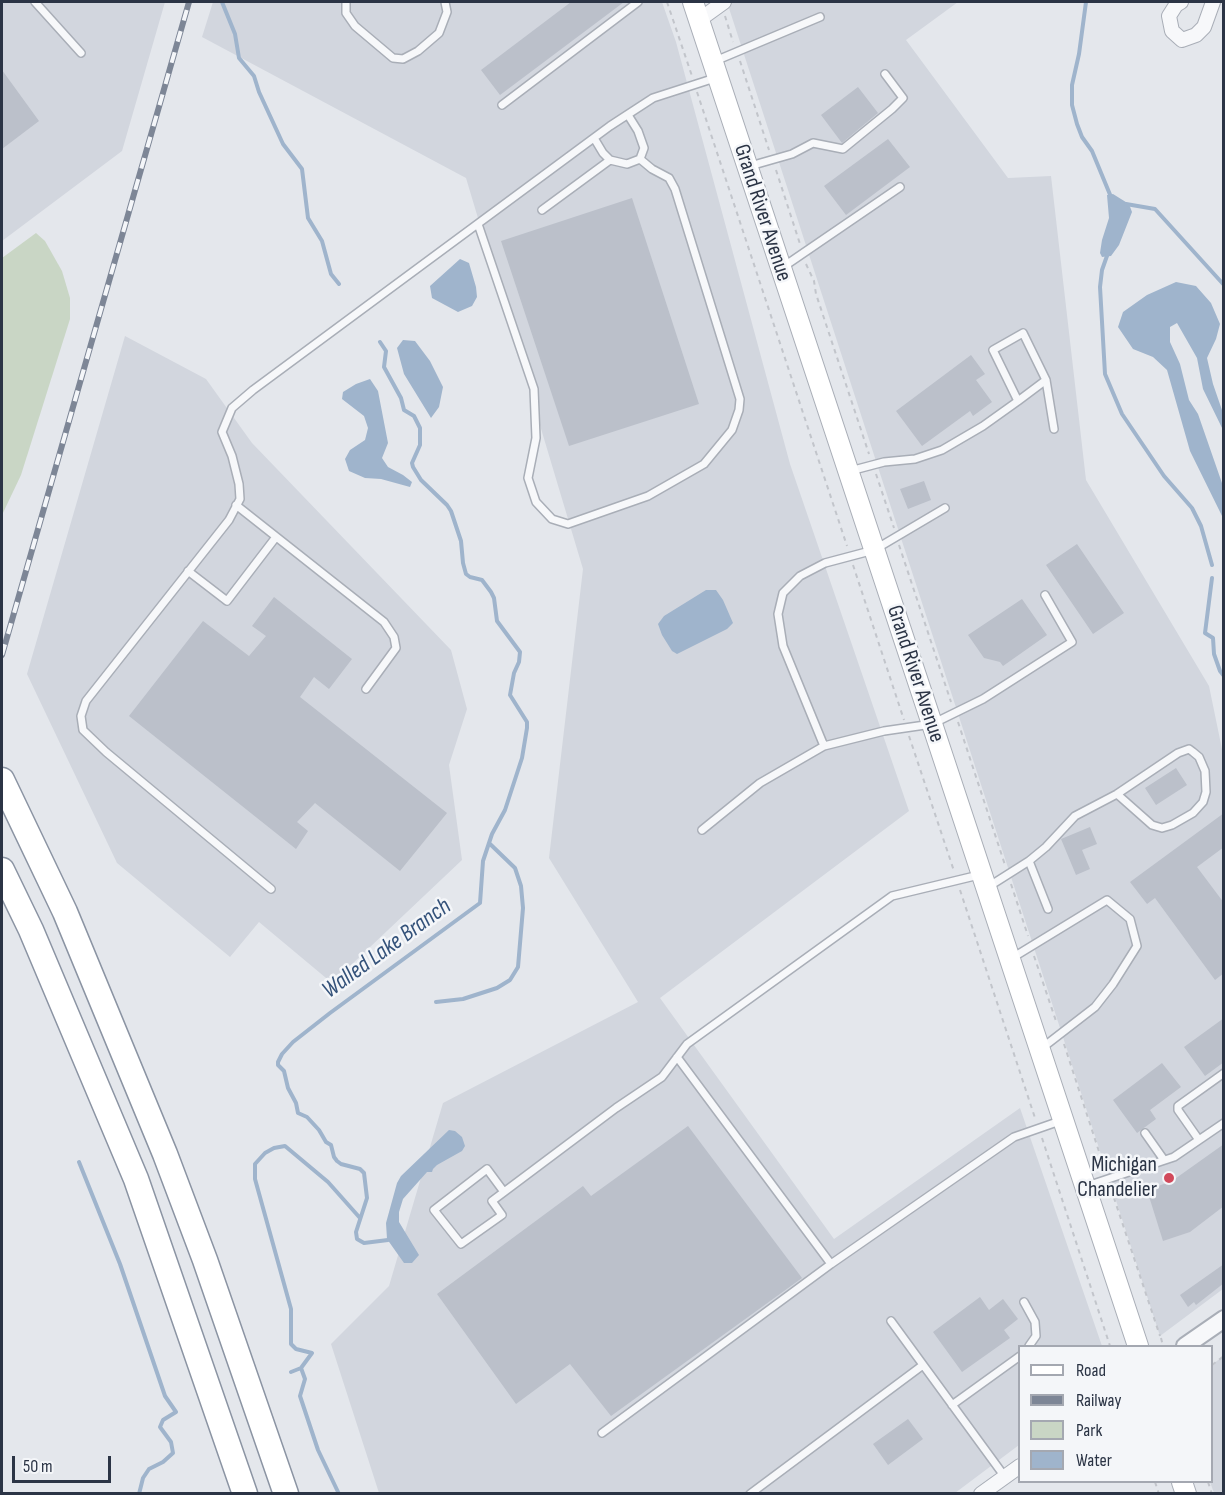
<!DOCTYPE html>
<style>
body{margin:0}
#map{position:relative;width:1225px;height:1495px;overflow:hidden;background:#e4e7ec;font-family:"Sofia Sans Condensed",sans-serif}
canvas{display:block}
.frame{position:absolute;inset:0;border:3px solid #2b3445;pointer-events:none}
.legend{position:absolute;left:1018px;top:1345px;width:195px;height:138px;box-sizing:border-box;background:#f4f6f9;border:2px solid #a4a8b1;margin:0;padding:8px 10px;list-style:none;font-size:18px;color:#2b3445}
.legend li{display:flex;align-items:center;gap:12px;height:30px}
.legend b{width:30px;border:2px solid #a4a8b1}
.scale{position:absolute;left:12px;top:1456px;width:99px;height:27px;box-sizing:border-box;border:3px solid #2b3445;border-top:0;padding-left:8px;font-size:18px;line-height:21px;white-space:nowrap;color:#2b3445;-webkit-text-stroke:4px #f4f6f9;paint-order:stroke}
</style>
<div id="map">
<canvas width="1225" height="1495"></canvas>
<div class="frame"></div>
<ul class="legend">
<li><b style="height:8px;background:#fff"></b>Road</li>
<li><b style="height:8px;background:#7d8696"></b>Railway</li>
<li><b style="height:16px;background:#c9d6c5"></b>Park</li>
<li><b style="height:16px;background:#9fb4cc"></b>Water</li>
</ul>
<div class="scale">50 m</div>
</div>
<script>
const c = document.querySelector('canvas').getContext('2d');
c.lineJoin = 'round';
function fillPath(path, color) {
  c.fillStyle = color;
  c.fill(path, 'evenodd');
}
function toPath(rows) {
  const path = new Path2D();
  for (const r of rows) {
    path.moveTo(r[0], r[1]);
    for (let i = 2; i < r.length; i += 2) path.lineTo(r[i], r[i + 1]);
  }
  return path;
}
function trace(path, color, width, dash) {
  c.strokeStyle = color;
  c.lineWidth = width;
  c.lineCap = dash ? 'butt' : 'round';
  c.setLineDash(dash || []);
  c.stroke(path);
}
function label(font, color, halo, rows, align = 'center') {
  c.font = font + ' "Sofia Sans Condensed",sans-serif';
  c.lineWidth = 5;
  c.setLineDash([]);
  c.textBaseline = 'middle';
  c.strokeStyle = halo;
  c.fillStyle = color;
  for (const [text, x, y, turn = 0] of rows) {
    c.save();
    c.translate(x, y);
    c.rotate((+turn || 0) * Math.PI / 180);
    c.textAlign = isNaN(turn) ? turn : align;
    if (halo) c.strokeText(text, 0, 0);
    c.fillText(text, 0, 0);
    c.restore();
  }
}
fillPath(toPath([
 [2,2,165,2,122,151,2,241],
 [213,2,662,2,676,42,790,464,909,811,660,998,834,1239,1020,1108,1102,1346,1020,1346,1019,1445,955,1493,379,1493,331,1344,389,1286,443,1103,638,1002,549,858,583,569,466,178,202,37],
 [727,2,958,2,906,40,1008,178,1051,176,1086,480,1209,686,1223,754,1223,1289,1160,1336],
 [125,336,206,379,252,443,451,650,467,709,449,765,462,860,332,983,259,922,230,957,117,863,27,674],
 [1223,1356,1223,1493,1214,1493,1210,1482,1212,1365]
]), '#d2d6de');
fillPath(toPath([
 [36,233,45,241,62,271,70,298,70,319,21,475,2,515,2,258]
]), '#c9d6c5');
fillPath(toPath([
 [1113,194,1129,204,1132,212,1119,245,1111,256,1102,257,1100,253,1102,240,1109,218,1107,195],
 [460,259,469,263,476,287,477,297,472,306,458,312,432,298,430,286],
 [1176,282,1196,286,1211,303,1220,324,1216,339,1207,358,1213,384,1223,413,1223,430,1203,389,1197,358,1177,323,1170,327,1170,342,1180,364,1189,400,1198,414,1223,486,1223,518,1190,451,1167,370,1153,357,1133,349,1118,327,1123,312,1147,295],
 [403,340,415,341,430,361,443,387,439,407,431,418,404,374,397,348],
 [370,379,378,391,388,443,382,458,388,467,403,475,412,482,410,487,381,479,365,478,349,471,345,459,350,450,365,440,368,428,364,416,342,399,343,392,356,384],
 [706,590,716,590,723,600,733,623,727,629,677,654,672,651,662,635,658,624,664,616],
 [449,1130,455,1131,462,1137,465,1146,462,1151,437,1165,433,1169,432,1172,427,1172,403,1199,399,1212,399,1222,419,1255,412,1263,404,1263,387,1239,386,1223,397,1183,401,1176]
]), '#9fb4cc');
trace(toPath([
 [222,2,235,34,239,58,254,76,259,92,283,144,302,169,308,218,322,241,331,274,339,284],
 [1086,2,1079,54,1072,85,1072,105,1077,124,1082,137,1092,151,1111,197],
 [1126,204,1155,209,1224,285],
 [1108,253,1102,270,1100,287,1105,374,1122,414,1164,476,1192,508,1201,526,1212,565],
 [380,342,386,351,384,367,401,398,404,410,414,416,420,428,420,445,412,463,413,467,421,480,447,505,451,511,461,541,463,563,466,574,470,577,482,580,491,592,494,598,497,621,520,652,519,662,514,673,510,695,527,722,527,728,522,758,505,810,492,834,483,861,480,903,330,1013,293,1042,282,1054,278,1062,278,1065,284,1071,288,1088,296,1103,298,1113,307,1117,319,1130,326,1142,331,1145,334,1157,337,1161,341,1164,360,1169,364,1173,367,1198,356,1232,357,1239,364,1243,388,1240],
 [1212,578,1205,633,1213,638,1214,654,1220,671,1224,676],
 [436,1002,463,999,497,988,510,980,518,967,523,908,521,886,515,868,489,843],
 [79,1162,120,1264,165,1396,176,1412,163,1420,160,1427,171,1442,173,1453,163,1462,149,1469,143,1478,139,1494],
 [301,1368,305,1379,300,1396,318,1450,339,1494],
 [291,1372,301,1368,312,1353,296,1349,291,1344,291,1309,255,1179,255,1164,265,1153,274,1148,285,1146,328,1182,360,1218]
]), '#9fb4cc', 4);
fillPath(toPath([
 [571,2,624,2,500,95,481,70],
 [2,70,39,121,2,149],
 [858,87,878,113,842,143,821,115],
 [888,139,910,167,846,215,824,186],
 [632,198,699,404,569,446,501,241],
 [971,355,985,374,976,380,992,402,973,416,970,411,922,446,896,411],
 [924,481,931,500,908,509,900,489],
 [1077,544,1124,613,1093,634,1046,565],
 [274,597,352,659,329,689,314,677,300,697,447,813,400,871,315,803,297,822,308,831,296,849,129,716,203,621,249,656,266,636,252,626],
 [1022,599,1047,635,1003,666,1000,662,984,658,968,635],
 [1176,768,1187,785,1156,805,1145,788],
 [1224,813,1224,847,1197,867,1224,903,1224,973,1215,980,1155,898,1147,904,1130,882],
 [1090,827,1097,844,1082,850,1090,869,1076,875,1061,839],
 [1224,1018,1224,1062,1205,1076,1184,1047],
 [1162,1063,1181,1087,1150,1110,1156,1119,1137,1133,1113,1100],
 [688,1126,802,1278,611,1416,570,1364,516,1404,437,1294,583,1186,591,1196],
 [1224,1144,1224,1206,1190,1232,1163,1241,1147,1190,1172,1181],
 [1224,1264,1224,1283,1196,1305,1194,1302,1188,1307,1180,1295],
 [980,1297,989,1310,1003,1299,1018,1319,1004,1330,1010,1338,962,1372,933,1332],
 [908,1419,923,1439,888,1465,873,1444]
]), '#bbc0ca');
const service = toPath([
 [35,2,81,53],
 [346,2,346,13,355,26,393,58,403,59,418,51,439,33,447,12,445,2],
 [715,61,820,17],
 [502,105,638,2],
 [594,138,603,153,610,160,627,164,640,159],
 [750,166,792,154,813,143,843,149,892,109,903,98,885,74],
 [542,210,610,160],
 [478,224,534,389,536,438,528,478,536,502,552,519,568,524,648,496,704,464,732,430,739,410,740,399,675,189,669,178,652,169,640,159,644,148,638,131,628,115],
 [783,267,900,187],
 [1018,401,1046,380],
 [850,471,884,462,915,459,942,450,983,426,1018,401,993,350,1023,333,1046,380,1054,429],
 [236,505,384,622,394,637,396,648,366,689],
 [188,571,227,601,276,537],
 [824,746,783,646,778,614,783,593,800,576,825,563,874,550,945,508],
 [702,830,760,783,824,746,884,731,932,724,983,699,1072,642,1045,595],
 [1029,861,1046,847,1075,816,1117,794,1178,753,1189,749,1193,752,1199,757,1205,771,1206,792,1203,802,1193,813,1172,825,1162,828,1152,825,1117,794],
 [988,887,1029,861,1048,909],
 [271,889,106,752,83,730,81,716,86,701,229,520,240,499,239,484,232,456,222,432,232,408,253,390,610,126,653,98,715,78],
 [1012,958,1107,900,1130,919,1137,946,1113,984,1095,1007,1042,1048],
 [1145,1133,1164,1160],
 [1199,1140,1178,1110,1178,1106,1224,1073],
 [1087,1186,1174,1157,1224,1123],
 [504,1192,492,1201,502,1215,461,1244,434,1210,487,1169,504,1192,616,1108,662,1077,687,1044,892,896,979,875],
 [831,1264,1014,1137,1060,1121],
 [1024,1302,1035,1322,1036,1336,1029,1346],
 [891,1321,1005,1477],
 [952,1405,1020,1356],
 [602,1433,831,1264,677,1057],
 [750,1494,923,1365]
]);
const minor = toPath([
 [1181,2,1176,5,1169,16,1172,31,1182,40,1196,35,1204,27,1213,2],
 [699,20,724,2],
 [981,1494,1020,1466]
]);
const tertiary = toPath([
 [1185,1346,1224,1319]
]);
const secondary = toPath([
 [693,2,1138,1346],
 [1182,1482,1186,1494]
]);
const motorway = toPath([
 [2,780,65,912,165,1154,205,1260,286,1494],
 [2,870,31,930,136,1179,245,1494]
]);
trace(service, '#a9aeb7', 10);
trace(minor, '#a9aeb7', 16);
trace(tertiary, '#a9aeb7', 20);
trace(secondary, '#a9aeb7', 22);
trace(motorway, '#8b94a3', 27);
trace(toPath([
 [667,2,692,76],
 [725,16,733,42],
 [740,61,769,150],
 [697,92,847,546],
 [776,170,800,244],
 [806,264,814,281,816,294,869,454],
 [876,474,894,528],
 [899,545,951,702],
 [853,565,904,720],
 [958,722,1005,865],
 [909,736,954,871],
 [1011,884,1028,936],
 [960,890,1035,1118],
 [1034,956,1057,1024],
 [1064,1044,1105,1170],
 [1042,1138,1110,1346],
 [1111,1189,1160,1336],
 [1161,1338,1163,1346],
 [1212,1365,1224,1356],
 [1155,1482,1159,1494],
 [1208,1482,1212,1494]
]), '#c2c5cb', 2, [4.5, 4.5]);
trace(service, '#f7f8fa', 7);
trace(minor, '#f7f8fa', 14);
trace(tertiary, '#f7f8fa', 16);
trace(secondary, '#fff', 20);
trace(motorway, '#fff', 24);
const rail = toPath([
 [2,655,189,2]
]);
trace(rail, '#7d8696', 6);
trace(rail, '#f4f6f9', 4, [11]);
for (const [x, y, r, color] of [
 [1169,1178,6,"#d1495b"]
]) {
  const dot = new Path2D();
  dot.arc(x, y, r, 0, 2 * Math.PI);
  c.fillStyle = color;
  c.fill(dot);
  trace(dot, '#f4f6f9', 2);
}
label('22px', '#2b3445', '#f4f6f9', [
 ["Grand River Avenue",762,213,72],
 ["Grand River Avenue",915,674,72]
]);
label('22px', '#2b3445', '#f4f6f9', [
 ["Michigan",1157,1165],
 ["Chandelier",1157,1190]
], 'right');
label('italic 24px', '#34527a', '#f4f6f9', [
 ["Walled Lake Branch",387,949,-36]
]);
</script>
